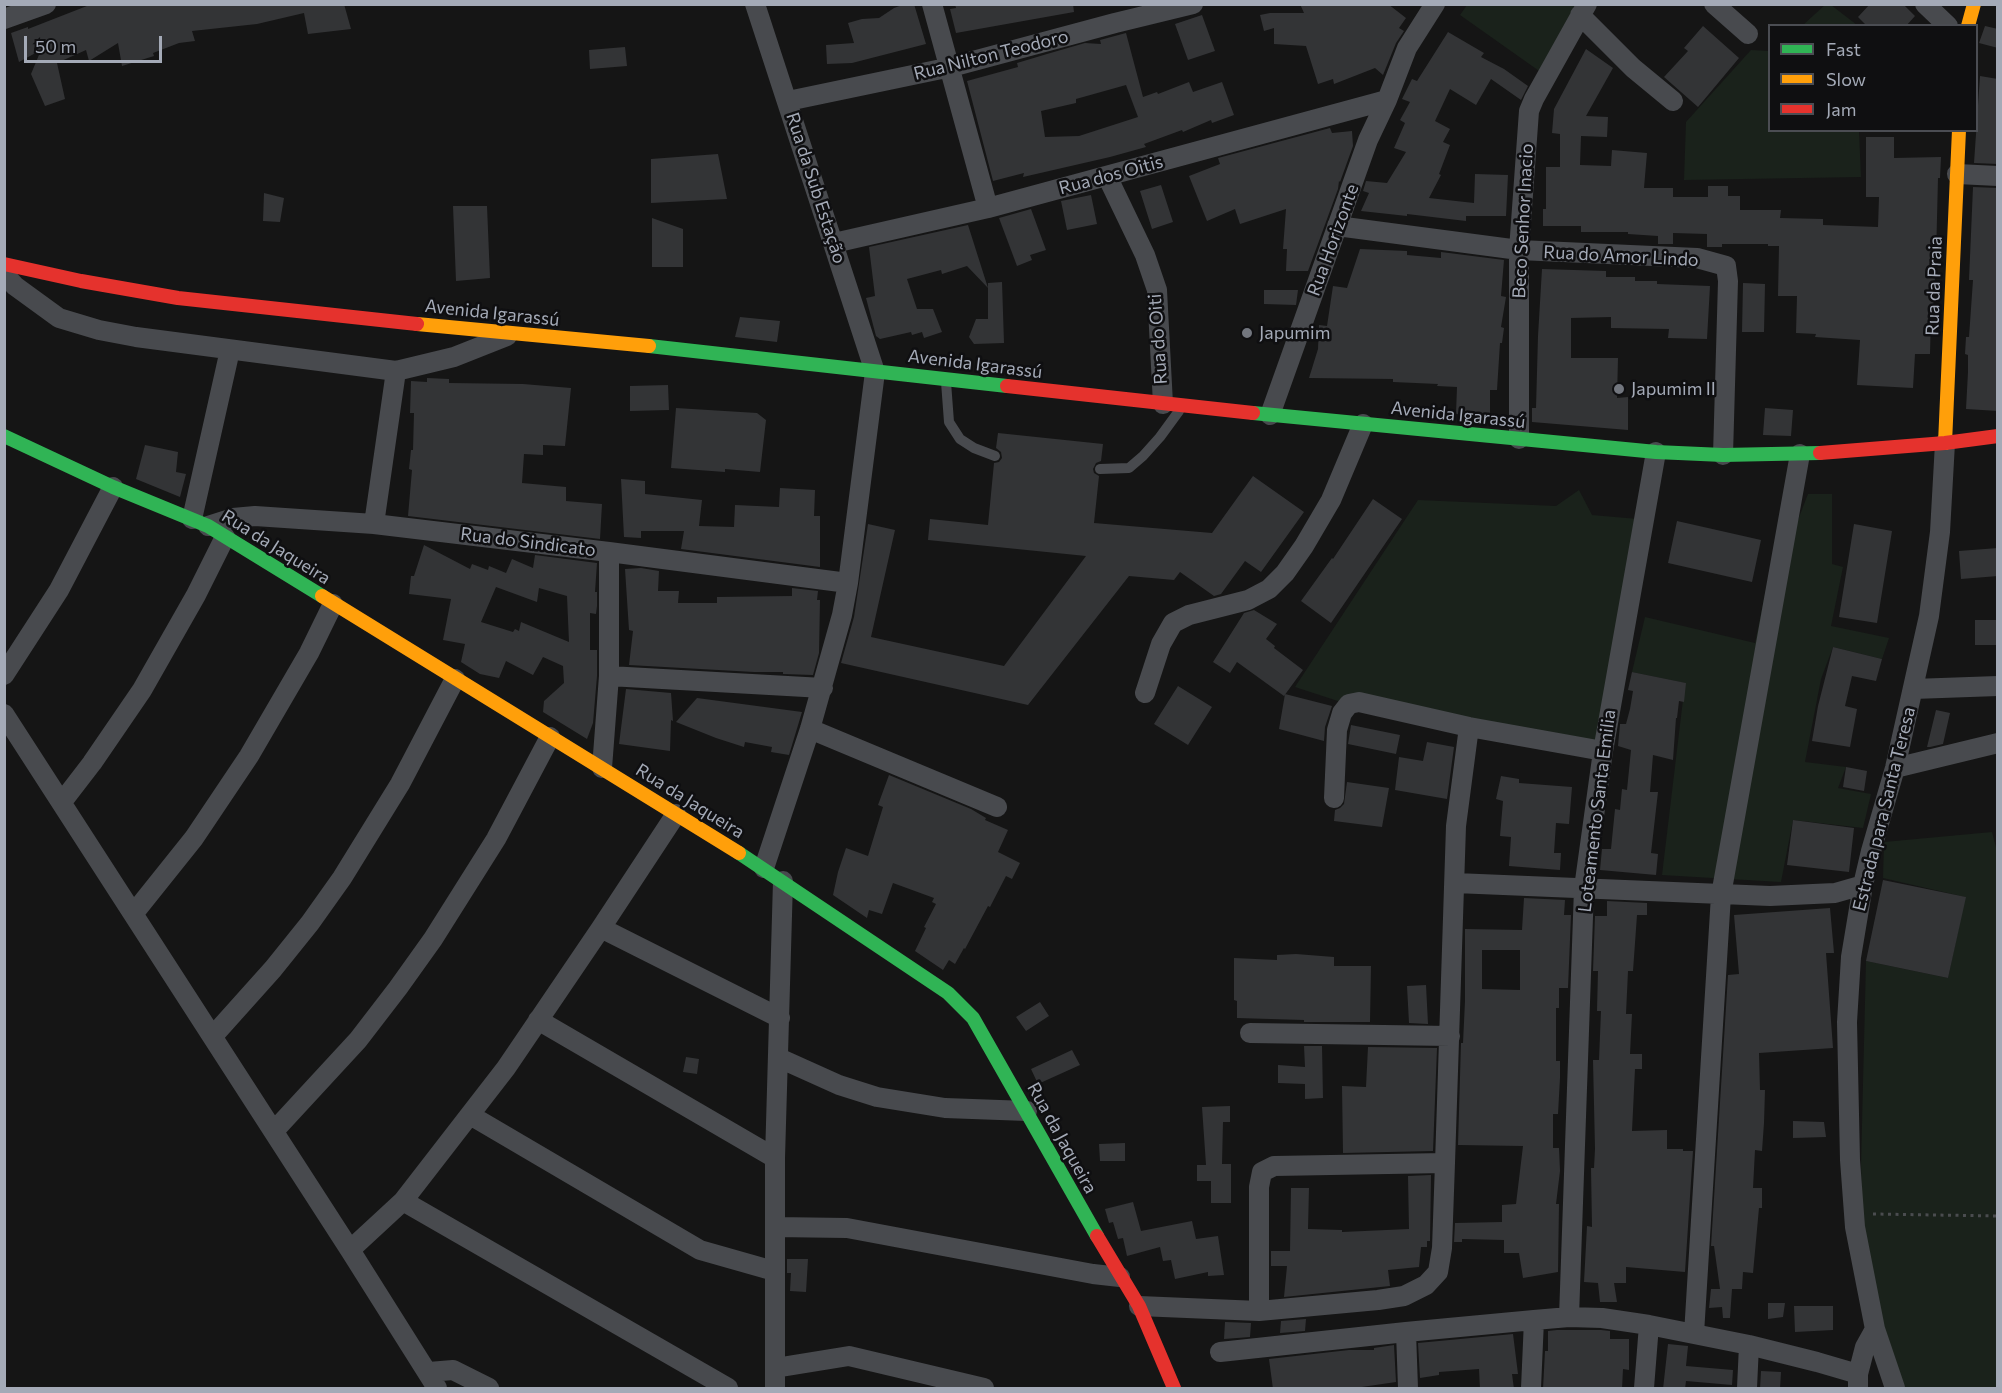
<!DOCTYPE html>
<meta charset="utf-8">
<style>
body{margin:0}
#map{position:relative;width:2002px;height:1393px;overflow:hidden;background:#151515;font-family:Commissioner,sans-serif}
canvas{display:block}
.frame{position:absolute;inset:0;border:6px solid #a4aab7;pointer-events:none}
.legend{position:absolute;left:1768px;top:24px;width:210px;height:108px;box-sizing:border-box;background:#0f0f11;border:2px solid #4b4d53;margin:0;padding:8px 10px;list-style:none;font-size:18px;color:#a4aab7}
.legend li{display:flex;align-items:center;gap:12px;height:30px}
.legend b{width:30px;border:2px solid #4b4d53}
.scale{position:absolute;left:24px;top:36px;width:138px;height:27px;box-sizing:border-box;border:3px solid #a4aab7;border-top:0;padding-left:8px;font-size:18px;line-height:21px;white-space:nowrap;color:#a4aab7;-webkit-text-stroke:4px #0f0f11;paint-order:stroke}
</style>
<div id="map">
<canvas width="2002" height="1393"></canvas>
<div class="frame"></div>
<ul class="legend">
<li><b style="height:8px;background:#30b455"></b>Fast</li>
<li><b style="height:8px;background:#ff9f0a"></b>Slow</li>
<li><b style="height:8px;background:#e5322d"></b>Jam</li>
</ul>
<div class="scale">50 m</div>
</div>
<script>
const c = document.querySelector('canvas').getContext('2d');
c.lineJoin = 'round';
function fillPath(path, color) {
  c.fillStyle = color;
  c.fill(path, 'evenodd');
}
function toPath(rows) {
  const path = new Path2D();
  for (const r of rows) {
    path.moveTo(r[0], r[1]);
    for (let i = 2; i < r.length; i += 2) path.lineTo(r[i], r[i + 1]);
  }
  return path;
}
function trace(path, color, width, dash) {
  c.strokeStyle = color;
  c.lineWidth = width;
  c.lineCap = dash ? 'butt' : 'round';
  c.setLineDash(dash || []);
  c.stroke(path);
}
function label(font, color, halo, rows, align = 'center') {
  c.font = font + ' Commissioner,sans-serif';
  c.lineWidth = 5;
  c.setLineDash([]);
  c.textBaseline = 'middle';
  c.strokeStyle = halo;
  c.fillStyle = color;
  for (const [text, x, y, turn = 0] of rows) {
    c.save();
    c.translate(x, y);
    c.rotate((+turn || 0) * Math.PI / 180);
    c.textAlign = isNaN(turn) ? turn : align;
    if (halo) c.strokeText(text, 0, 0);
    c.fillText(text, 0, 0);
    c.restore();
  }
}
fillPath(toPath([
 [1826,4,1831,5,1857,25,1803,25],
 [1467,5,1586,5,1542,73,1460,15],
 [1751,50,1769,51,1770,130,1859,131,1861,177,1684,180,1686,122],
 [1579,490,1592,515,1638,519,1596,745,1344,703,1295,687,1418,500,1556,506],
 [1808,494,1832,494,1832,564,1843,567,1831,626,1889,638,1882,659,1833,647,1821,679,1805,762,1846,767,1838,788,1871,794,1863,828,1793,820,1781,882,1662,875,1685,683,1632,672,1645,617,1755,643,1779,525,1796,525],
 [1992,832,1998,855,1997,1388,1895,1388,1875,1329,1862,1206,1861,1165,1866,961,1948,978,1965,897,1883,878,1884,842]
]), '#1a221b');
fillPath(toPath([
 [92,4,344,4,351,29,308,34,304,13,257,24,192,31,195,41,179,43,153,53,154,56,122,66,118,43,89,61,86,50,57,63,65,99,45,106,31,74,41,50,19,62,11,33,28,27,28,29],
 [905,4,914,4,926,44,852,63,827,64,826,45,854,43,848,23,862,19,879,18,894,8],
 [955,4,1073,4,1074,12,956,33,950,9,956,8],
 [1300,4,1388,4,1406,18,1399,28,1404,31,1396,43,1383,75,1375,68,1334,84,1333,79,1318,84,1306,46,1274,44,1274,28,1264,31,1260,15,1270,13,1304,13],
 [1870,4,1903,4,1915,16,1906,26,1867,26,1858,17],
 [1202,15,1215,51,1188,60,1175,24],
 [1703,26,1739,58,1698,107,1664,77,1688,51,1684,48],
 [1985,26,1998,29,1998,48,1979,43],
 [1448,32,1484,53,1481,57,1504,69,1528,86,1521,100,1491,79,1476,105,1450,89,1435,121,1450,129,1443,142,1450,145,1439,174,1441,175,1429,198,1474,203,1475,174,1508,175,1506,216,1466,216,1466,221,1407,214,1407,216,1361,211,1369,193,1363,191,1366,181,1387,183,1406,152,1394,148,1405,123,1400,120,1410,102,1402,99,1412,79,1417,81],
 [1126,33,1143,97,1157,92,1158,94,1189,82,1193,92,1222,82,1234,115,1212,123,1211,120,1183,132,1182,130,1144,144,1146,147,1110,157,1023,177,1024,173,993,181,967,81,1018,67,1017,63,1047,54,1085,43,1101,44,1100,40],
 [1126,85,1138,117,1079,136,1045,137,1041,111,1076,103,1076,99],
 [625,47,627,66,590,69,589,50],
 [1586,49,1613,68,1586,116,1608,117,1607,137,1581,136,1580,165,1611,166,1612,150,1647,153,1644,188,1673,188,1673,197,1708,197,1708,186,1728,186,1728,196,1740,196,1740,210,1781,210,1780,218,1823,219,1823,225,1878,227,1879,197,1866,197,1866,137,1894,137,1894,158,1941,157,1940,178,1938,178,1936,258,1933,314,1931,314,1930,354,1915,354,1913,388,1857,385,1860,340,1815,337,1816,334,1796,333,1797,296,1778,296,1779,246,1768,246,1768,244,1722,244,1722,247,1707,247,1707,234,1673,233,1673,244,1658,244,1658,236,1628,234,1628,232,1581,232,1581,226,1543,226,1543,209,1546,209,1546,167,1560,167,1560,134,1552,133,1554,109],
 [1980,76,1998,79,1998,164,1974,163],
 [1330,128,1332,133,1352,131,1353,146,1340,182,1339,181,1338,189,1308,271,1286,271,1287,249,1283,249,1286,209,1240,224,1235,209,1207,221,1189,176,1220,164,1218,158],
 [718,154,727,199,651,203,651,159],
 [1161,185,1173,222,1152,229,1140,191],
 [1973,187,1998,188,1998,411,1966,409,1968,372,1968,355,1965,354,1966,337,1969,337,1973,280,1969,280],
 [264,193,284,198,280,222,263,221],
 [1091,195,1097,224,1067,230,1061,201],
 [453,206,487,206,490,278,456,281],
 [1031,209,1046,250,1030,255,1032,260,1017,266,999,218],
 [652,218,683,229,683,267,652,267],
 [968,225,988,288,967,266,942,274,941,270,907,279,917,309,933,309,942,332,924,338,922,332,912,335,911,332,880,339,876,336,866,298,875,296,869,247],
 [1360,249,1407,251,1407,255,1441,258,1441,252,1504,260,1501,296,1506,297,1501,327,1504,328,1502,343,1500,343,1497,390,1490,390,1490,418,1456,414,1457,387,1437,386,1438,384,1393,382,1393,379,1309,378,1318,349,1319,325,1327,326,1333,286,1347,288],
 [1542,269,1606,271,1606,277,1635,277,1635,281,1657,281,1657,284,1710,286,1707,339,1668,338,1669,329,1611,328,1611,317,1571,318,1571,358,1618,358,1617,398,1628,397,1628,430,1532,422,1532,408,1536,408,1538,336],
 [1002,282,1004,343,974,344,969,337,976,319,988,319,988,283],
 [1743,283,1765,284,1764,332,1742,332],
 [1264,290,1298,290,1296,305,1264,304],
 [740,317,780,321,777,342,735,337],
 [427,378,449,379,449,383,523,384,571,388,565,446,543,445,543,455,524,454,522,483,566,487,566,501,602,504,600,539,408,516,412,470,409,469,411,450,413,450,414,413,410,413,411,381,427,382],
 [668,385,669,410,630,411,630,386],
 [676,408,757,413,766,420,760,472,725,469,725,472,671,468],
 [1765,408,1793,410,1791,436,1763,435],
 [998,433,1103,444,1101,461,1096,463,1093,469,1094,473,1099,476,1094,523,1212,533,1253,476,1304,512,1261,572,1245,561,1221,594,1214,596,1180,572,1174,580,1129,576,1028,705,841,663,854,617,868,524,895,530,871,637,1004,666,1086,556,928,540,930,519,988,525,994,463,999,462,1002,458,1001,452,996,448],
 [145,445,178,452,176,472,186,474,180,497,136,479],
 [621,479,645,481,645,494,702,500,699,526,734,527,735,505,779,507,780,488,815,490,814,516,820,516,820,567,681,549,684,531,641,531,641,538,624,537],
 [1373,499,1402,519,1331,623,1301,601,1332,558,1333,559],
 [1677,521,1761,540,1752,582,1668,563],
 [1854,524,1892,531,1877,623,1839,617],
 [424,545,470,569,472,564,488,570,489,566,506,573,512,559,533,568,535,555,597,563,595,592,597,592,597,606,596,614,590,613,590,650,597,650,597,676,593,723,587,739,543,712,544,701,564,683,563,666,543,657,533,675,506,661,499,678,480,674,461,662,465,644,443,640,451,599,409,594,411,576,414,576],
 [496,587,537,602,539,588,567,596,569,642,521,622,519,631,515,629,513,632,481,622],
 [1998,548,1998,576,1961,579,1959,551],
 [641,568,659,571,658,591,679,591,678,603,717,603,717,597,792,596,792,588,818,591,817,600,820,600,819,653,813,675,783,674,783,672,754,672,629,665,633,631,629,630,625,569],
 [1254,610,1277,624,1266,639,1275,646,1274,648,1303,670,1284,696,1237,662,1230,673,1213,662,1244,613],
 [1975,620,1998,620,1998,645,1975,645],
 [1833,647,1882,659,1876,681,1852,676,1845,706,1857,709,1850,747,1812,741,1818,706],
 [1632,672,1686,683,1684,702,1679,701,1677,718,1676,718,1673,760,1653,755,1650,792,1658,792,1651,853,1658,854,1656,875,1600,870,1602,849,1611,849,1615,809,1620,810,1622,789,1627,790,1631,750,1618,746,1620,724,1626,724,1630,709,1633,691,1628,690],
 [1178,686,1212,707,1188,745,1154,724],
 [626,689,671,693,673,721,671,720,670,751,619,744],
 [1285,694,1332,706,1325,727,1324,741,1279,729],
 [697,698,802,712,789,755,771,752,772,747,745,742,744,747,716,738,676,722],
 [1936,710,1950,713,1943,744,1930,747,1927,747],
 [1351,725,1400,735,1396,754,1348,744],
 [1427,742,1454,747,1447,799,1395,790,1399,757,1423,761],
 [1846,767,1867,771,1864,791,1843,787],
 [889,775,971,809,986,818,985,820,1008,830,998,852,1020,863,1012,879,1006,876,990,907,988,906,965,949,964,948,955,964,949,960,943,970,915,951,926,928,924,927,936,904,932,902,934,898,893,883,882,914,869,910,867,918,833,895,838,872,846,848,868,856,883,807,878,805],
 [1501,776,1519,779,1519,783,1572,787,1569,824,1556,823,1554,853,1561,853,1560,870,1509,866,1511,837,1500,836,1503,801,1496,799],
 [1347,782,1389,788,1382,827,1334,821,1335,810,1340,808,1344,804],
 [1793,820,1854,828,1849,872,1787,865],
 [1883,880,1966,897,1948,978,1866,961],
 [1524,898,1565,900,1564,915,1571,915,1568,988,1559,988,1559,1008,1556,1008,1556,1061,1560,1061,1560,1078,1558,1114,1553,1114,1553,1148,1559,1148,1560,1171,1556,1204,1559,1204,1558,1272,1523,1278,1519,1253,1504,1253,1504,1240,1462,1239,1462,1242,1454,1242,1455,1223,1502,1222,1502,1205,1516,1204,1523,1146,1458,1145,1461,1043,1463,1043,1465,1001,1465,929,1522,930],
 [1482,950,1520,950,1520,990,1482,989],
 [1607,901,1647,903,1647,915,1637,915,1633,971,1628,971,1626,1014,1632,1014,1630,1054,1642,1054,1642,1069,1635,1069,1632,1131,1667,1130,1667,1149,1683,1149,1683,1151,1693,1151,1685,1272,1626,1267,1626,1283,1614,1283,1617,1302,1600,1302,1598,1283,1584,1282,1587,1226,1592,1227,1591,1168,1594,1168,1595,1149,1593,1060,1599,1060,1601,1011,1597,1011,1598,971,1593,971,1595,916,1607,916],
 [1830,908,1834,953,1826,953,1833,1048,1759,1053,1760,1090,1765,1090,1764,1123,1762,1151,1755,1150,1753,1188,1762,1188,1762,1208,1759,1208,1753,1273,1743,1272,1742,1289,1732,1289,1730,1318,1723,1318,1722,1307,1709,1308,1711,1289,1720,1289,1714,1246,1711,1246,1728,975,1739,974,1734,915],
 [1296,954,1334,957,1334,966,1371,966,1370,1022,1304,1022,1304,1020,1237,1018,1237,1001,1234,1000,1234,958,1277,960,1277,955],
 [1426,985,1428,1024,1409,1023,1407,986],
 [1040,1002,1049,1016,1026,1031,1016,1017],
 [1304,1046,1322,1046,1323,1098,1305,1099,1305,1084,1278,1083,1278,1065,1305,1067],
 [1368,1047,1437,1048,1433,1151,1343,1153,1342,1086,1366,1087],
 [1072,1050,1080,1065,1038,1084,1031,1069],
 [686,1057,699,1059,697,1074,683,1072],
 [1230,1106,1230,1122,1223,1122,1222,1164,1231,1164,1231,1203,1211,1203,1211,1181,1197,1181,1197,1165,1206,1165,1202,1107],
 [1793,1121,1824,1122,1826,1137,1793,1138],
 [1125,1143,1125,1161,1100,1161,1099,1144],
 [1431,1175,1430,1241,1427,1241,1427,1247,1421,1247,1419,1267,1388,1270,1390,1286,1284,1297,1287,1266,1271,1266,1271,1251,1290,1251,1291,1188,1309,1188,1308,1229,1342,1230,1342,1232,1409,1229,1408,1176],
 [1133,1202,1141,1231,1192,1221,1196,1239,1218,1236,1224,1275,1208,1276,1208,1272,1175,1279,1171,1260,1163,1261,1160,1247,1127,1256,1123,1238,1118,1239,1113,1222,1109,1223,1105,1209],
 [787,1259,808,1259,806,1292,790,1291,791,1273,787,1273],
 [1768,1303,1785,1303,1783,1317,1768,1319],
 [1794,1306,1833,1306,1833,1330,1795,1332],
 [1306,1319,1305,1331,1280,1333,1281,1321],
 [1225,1322,1251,1323,1250,1337,1224,1339],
 [1557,1330,1601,1330,1610,1331,1610,1339,1629,1339,1629,1370,1623,1369,1622,1389,1543,1389,1545,1351,1548,1351,1548,1331],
 [1513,1334,1518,1374,1512,1374,1514,1389,1480,1389,1479,1369,1439,1372,1439,1375,1420,1378,1418,1343],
 [1668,1344,1688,1346,1686,1366,1733,1370,1732,1385,1686,1381,1685,1389,1663,1389],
 [1394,1345,1396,1382,1348,1389,1273,1389,1269,1359,1349,1350,1374,1350,1374,1348],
 [1761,1371,1781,1372,1780,1389,1760,1389]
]), '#333436');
trace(toPath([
 [1873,1214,1998,1216]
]), '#4a4c4f', 3, [3, 4.5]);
trace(toPath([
 [946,382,949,422,960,439,974,448,995,456],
 [1100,469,1129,468,1143,456,1160,437,1179,411]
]), '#484a4e', 10);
trace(toPath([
 [755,4,875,372,848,583,842,615,810,729,764,868],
 [932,4,988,208],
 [1714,4,1748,34],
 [1925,4,1948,26],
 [1580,15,1633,68,1673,101],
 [4,19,46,4],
 [788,101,951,67,1115,23,1193,4],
 [1957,174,1998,176],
 [1107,176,1145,255,1157,290,1163,404],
 [1337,226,1519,250,1697,258,1726,266,1728,281,1723,455],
 [834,243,988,208,1387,100],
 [4,274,15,286,59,318,99,330,136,337,396,371,454,357,507,336],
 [1270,415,1368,140,1387,100,1407,48,1435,4],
 [1519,439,1519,250,1529,111,1534,99,1587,4],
 [192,519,230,350],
 [374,524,396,371],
 [208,526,233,518,255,516,374,524,609,552,848,583],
 [4,675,59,590,113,487],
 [609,676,823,688],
 [1913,689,1998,686],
 [1145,693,1161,644,1173,623,1189,615,1248,600,1269,589,1285,573,1304,546,1331,500,1363,424],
 [4,714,350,1250,437,1388],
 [810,729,997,807],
 [602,768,609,676,609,552],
 [1895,768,1998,743],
 [1334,798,1337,730,1342,713,1349,704,1359,702,1469,727,1603,751],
 [62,802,92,763,142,690,196,595,225,537],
 [1455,883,1770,896,1835,893,1863,885],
 [134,913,194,838,249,756,309,653,333,604],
 [601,928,780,1018],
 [538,1020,775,1158],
 [1250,1033,1450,1036],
 [213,1036,273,969,310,923,342,878,400,784,455,679],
 [779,1058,839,1085,877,1097,945,1108,1027,1111],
 [470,1115,700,1250,774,1271],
 [274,1131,358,1040,398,988,433,939,496,839,550,737],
 [403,1201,728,1388],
 [775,1227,847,1228,1093,1274,1120,1277],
 [350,1250,403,1201,506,1068,601,928,676,814],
 [1139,1306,1259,1311,1378,1300,1404,1296,1426,1285,1438,1272,1442,1248,1445,1163,1456,826,1469,727],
 [1259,1311,1259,1187,1262,1172,1274,1166,1445,1163],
 [1569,1317,1584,888,1603,751,1656,452],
 [1406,1332,1408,1388],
 [1694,1334,1721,895,1800,454],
 [1220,1352,1406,1332,1534,1320,1569,1317,1602,1318,1649,1325,1749,1345,1817,1362,1858,1374],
 [775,1368,849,1356,984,1388],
 [429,1372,453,1370,489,1388],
 [775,1388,775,1158,783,881],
 [1531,1388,1534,1320],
 [1644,1388,1649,1325],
 [1747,1388,1749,1345],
 [1858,1388,1858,1374,1865,1347,1875,1329],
 [1895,1388,1875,1329,1855,1227,1850,1160,1847,1022,1851,957,1863,885,1871,851,1895,768,1929,616,1940,532,1945,443]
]), '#484a4e', 20);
trace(toPath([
 [649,346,1007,386],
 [1253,413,1656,452,1723,455,1820,453],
 [4,436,113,487,208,526,322,596],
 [739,853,948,993,973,1018,1097,1236]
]), '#30b455', 14);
trace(toPath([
 [1968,26,1974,4],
 [417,324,649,346],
 [1945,443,1959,130],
 [322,596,739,853]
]), '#ff9f0a', 14);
trace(toPath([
 [4,264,81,281,178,298,417,324],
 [1007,386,1253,413],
 [1820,453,1945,443,1998,436],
 [1097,1236,1139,1306,1174,1388]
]), '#e5322d', 14);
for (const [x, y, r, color] of [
 [1247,333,6,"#72767e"],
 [1619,389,6,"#72767e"]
]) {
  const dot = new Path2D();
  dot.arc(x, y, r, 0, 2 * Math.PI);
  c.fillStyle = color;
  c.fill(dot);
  trace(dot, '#0f0f11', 2);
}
label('18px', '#a4aab7', '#0f0f11', [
 ["Rua Nilton Teodoro",991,55,-14],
 ["Rua dos Oitis",1111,175,-15],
 ["Rua da Sub Estação",816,188,72],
 ["Beco Senhor Inacio",1523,221,-87],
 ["Rua Horizonte",1333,240,-70],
 ["Rua do Amor Lindo",1621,256,3],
 ["Rua da Praia",1934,286,-88],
 ["Avenida Igarassú",492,313,6],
 ["Rua do Oiti",1158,339,-94],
 ["Avenida Igarassú",975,364,7],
 ["Avenida Igarassú",1458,415,6],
 ["Rua do Sindicato",528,542,7],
 ["Rua da Jaqueira",276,547,32],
 ["Rua da Jaqueira",690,801,32],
 ["Estrada para Santa Teresa",1884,809,-76],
 ["Loteamento Santa Emilia",1597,811,-83],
 ["Rua da Jaqueira",1062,1138,61]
]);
label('18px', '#a4aab7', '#0f0f11', [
 ["Japumim",1259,333],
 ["Japumim II",1631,389]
], 'left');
</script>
